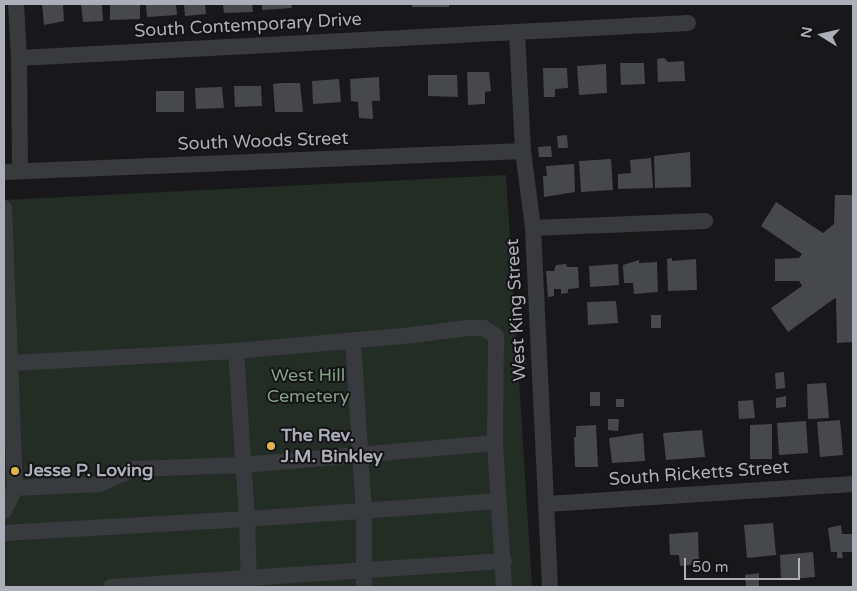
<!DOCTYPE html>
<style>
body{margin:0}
#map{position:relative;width:857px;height:591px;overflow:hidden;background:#18181a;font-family:"Varela Round",sans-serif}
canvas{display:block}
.frame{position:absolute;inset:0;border:5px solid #acaeb8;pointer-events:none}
.north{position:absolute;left:797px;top:10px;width:50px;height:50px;-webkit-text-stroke:4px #131315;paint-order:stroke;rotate:280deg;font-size:14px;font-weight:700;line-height:20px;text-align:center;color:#acaeb8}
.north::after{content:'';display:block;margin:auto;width:18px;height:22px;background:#acaeb8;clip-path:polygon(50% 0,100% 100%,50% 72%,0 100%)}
.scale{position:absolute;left:684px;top:558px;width:116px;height:22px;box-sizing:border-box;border:2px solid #acaeb8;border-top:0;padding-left:6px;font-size:15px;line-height:18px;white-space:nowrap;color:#acaeb8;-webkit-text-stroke:4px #131315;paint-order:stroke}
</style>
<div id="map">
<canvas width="857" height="591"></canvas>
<div class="frame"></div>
<div class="north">N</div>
<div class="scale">50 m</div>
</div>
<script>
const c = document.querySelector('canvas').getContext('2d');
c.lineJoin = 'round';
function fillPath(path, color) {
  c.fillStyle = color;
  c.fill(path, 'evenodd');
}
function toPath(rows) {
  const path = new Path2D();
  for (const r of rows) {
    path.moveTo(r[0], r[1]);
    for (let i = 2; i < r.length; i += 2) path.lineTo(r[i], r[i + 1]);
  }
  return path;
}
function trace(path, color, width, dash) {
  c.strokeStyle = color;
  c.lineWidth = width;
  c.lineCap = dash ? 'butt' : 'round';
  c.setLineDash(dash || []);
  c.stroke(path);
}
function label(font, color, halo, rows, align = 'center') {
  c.font = font + ' "Varela Round",sans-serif';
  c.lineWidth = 4;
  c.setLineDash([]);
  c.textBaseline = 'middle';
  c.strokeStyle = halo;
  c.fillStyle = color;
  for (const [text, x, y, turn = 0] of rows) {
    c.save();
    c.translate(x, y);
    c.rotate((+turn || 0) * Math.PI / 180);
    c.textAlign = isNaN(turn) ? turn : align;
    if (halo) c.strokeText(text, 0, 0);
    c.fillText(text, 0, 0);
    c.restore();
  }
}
fillPath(toPath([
 [506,175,532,587,4,587,4,200]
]), '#242c26');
fillPath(toPath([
 [42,4,63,4,64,21,44,25],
 [81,4,102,4,103,21,83,22],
 [110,4,140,4,140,19,110,20],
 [146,4,176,4,177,15,147,17],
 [184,4,205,4,206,14,185,16],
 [223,4,252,4,253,12,224,13],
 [262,4,291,4,292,8,262,10],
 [412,4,449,4,449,7,412,7],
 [664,58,668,62,684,61,685,81,658,82,657,59],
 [620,63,644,63,645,84,621,85],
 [606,64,607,93,579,95,577,66],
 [543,68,567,68,568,88,555,89,555,97,544,97],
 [467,72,489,72,491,91,485,92,485,104,468,105],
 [428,75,457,75,458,97,428,96],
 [379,77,380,101,372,101,373,119,359,118,358,102,351,101,350,79],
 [339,79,341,102,313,104,312,81],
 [282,83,300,83,303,112,275,112,273,84],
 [234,86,261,86,262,106,235,107],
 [222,87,224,108,196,109,195,88],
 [156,91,184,91,184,112,156,112],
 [567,135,568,148,558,148,557,136],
 [551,146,552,157,539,157,538,147],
 [690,152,691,187,655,188,654,156],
 [651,158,653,188,618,189,618,174,631,173,630,160],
 [611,159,613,190,581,192,579,161],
 [574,164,575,192,544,197,543,176,547,176,546,166],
 [835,195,853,195,853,342,837,343,836,299,835,298,788,332,771,308,802,286,799,281,775,281,775,259,799,258,802,254,761,226,776,202,823,233,834,224],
 [672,258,672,261,696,259,697,290,668,291,667,259],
 [639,260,639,263,657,262,658,292,634,294,633,283,624,283,623,265],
 [566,264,567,267,578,267,579,288,568,289,568,293,561,294,561,289,554,289,554,296,548,297,546,271,554,271,556,265],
 [618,264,619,285,590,287,589,266],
 [616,301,618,323,588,325,587,302],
 [651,315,661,315,661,328,651,328],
 [784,372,785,388,776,389,775,373],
 [826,383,829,418,808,419,807,384],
 [590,392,600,392,600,406,590,406],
 [786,396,786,407,776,408,776,398],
 [616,399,624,399,624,407,616,407],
 [753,400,755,418,739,419,738,401],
 [608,419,619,419,618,431,608,430],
 [840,420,843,455,820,457,817,422],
 [806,421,808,453,779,455,777,423],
 [772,424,772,459,750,459,750,425],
 [596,425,598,467,575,467,574,437,576,437,576,426],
 [702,430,705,457,666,460,663,433],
 [643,433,645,461,612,463,609,438],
 [773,523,776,555,747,558,744,525],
 [841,525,842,534,853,534,853,552,842,552,843,558,837,558,837,552,831,552,828,528],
 [698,532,699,564,680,566,679,555,670,555,669,534],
 [813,552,815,577,781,580,780,555],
 [759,573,759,587,746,587,745,575]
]), '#47484c');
trace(toPath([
 [16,4,19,58,20,171],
 [517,32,523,151,533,228,550,587],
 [19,58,688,23],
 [4,172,523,151],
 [4,208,15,488,4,511],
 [533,228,705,221],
 [353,340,364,512,364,587],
 [236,351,247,519,249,587],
 [11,363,236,351,413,335,467,328,484,328,496,336,495,443,504,587],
 [15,488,100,484,133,469,243,465,495,443],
 [547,504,853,484],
 [4,533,247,519,499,501],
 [111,587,504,561]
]), '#393a3e', 16);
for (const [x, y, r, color] of [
 [271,446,5,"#dfb74b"],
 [15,471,5,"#dfb74b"]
]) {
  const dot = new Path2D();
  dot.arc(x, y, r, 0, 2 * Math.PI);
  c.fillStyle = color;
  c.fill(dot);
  trace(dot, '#131315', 2);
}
label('18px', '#acaeb8', '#131315', [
 ["South Contemporary Drive",248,26,-3],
 ["South Woods Street",263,142,-2],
 ["West King Street",517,310,-93],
 ["South Ricketts Street",699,474,-4]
]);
label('18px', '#85a188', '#131315', [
 ["West Hill",308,376],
 ["Cemetery",308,397]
]);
label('bold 18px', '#acaeb8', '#131315', [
 ["The Rev.",281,436],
 ["J.M. Binkley",281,457],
 ["Jesse P. Loving",25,471]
], 'left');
</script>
